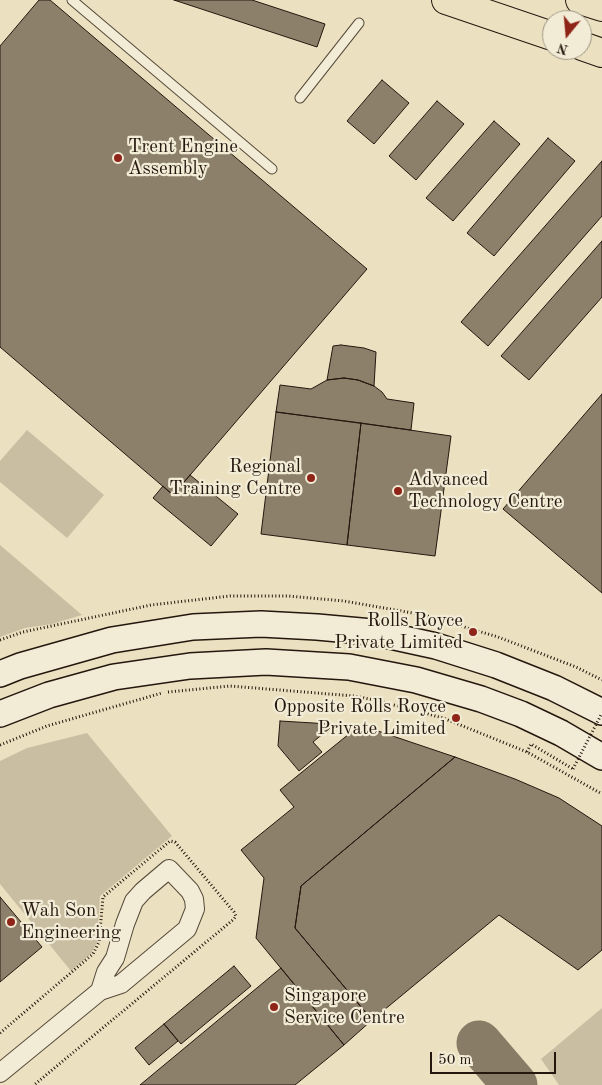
<!DOCTYPE html>
<style>
body{margin:0}
#map{position:relative;width:602px;height:1085px;overflow:hidden;background:#ebe1c0;font-family:"Old Standard TT",serif}
canvas{display:block}
.north{position:absolute;left:542px;top:10px;width:50px;height:50px;box-sizing:border-box;background:#f2ecd6;border:1px solid #a09686;border-radius:50%;rotate:197deg;font-size:14px;font-weight:700;line-height:20px;text-align:center;color:#25160e}
.north::after{content:'';display:block;margin:auto;width:18px;height:22px;background:#8f2418;clip-path:polygon(50% 0,100% 100%,50% 72%,0 100%)}
.scale{position:absolute;left:430px;top:1052px;width:126px;height:22px;box-sizing:border-box;border:2px solid #25160e;border-top:0;padding-left:6px;font-size:15px;line-height:18px;white-space:nowrap;color:#25160e;-webkit-text-stroke:4px #f2ecd6;paint-order:stroke}
</style>
<div id="map">
<canvas width="602" height="1085"></canvas>
<div class="north">N</div>
<div class="scale">50 m</div>
</div>
<script>
const c = document.querySelector('canvas').getContext('2d');
c.lineJoin = 'round';
function fillPath(path, color) {
  c.fillStyle = color;
  c.fill(path, 'evenodd');
}
function toPath(rows) {
  const path = new Path2D();
  for (const r of rows) {
    path.moveTo(r[0], r[1]);
    for (let i = 2; i < r.length; i += 2) path.lineTo(r[i], r[i + 1]);
  }
  return path;
}
function trace(path, color, width, dash) {
  c.strokeStyle = color;
  c.lineWidth = width;
  c.lineCap = dash ? 'butt' : 'round';
  c.setLineDash(dash || []);
  c.stroke(path);
}
function label(font, color, halo, rows, align = 'center') {
  c.font = font + ' "Old Standard TT",serif';
  c.lineWidth = 4.5;
  c.setLineDash([]);
  c.textBaseline = 'middle';
  c.strokeStyle = halo;
  c.fillStyle = color;
  for (const [text, x, y, turn = 0] of rows) {
    c.save();
    c.translate(x, y);
    c.rotate((+turn || 0) * Math.PI / 180);
    c.textAlign = isNaN(turn) ? turn : align;
    if (halo) c.strokeText(text, 0, 0);
    c.fillText(text, 0, 0);
    c.restore();
  }
}
fillPath(toPath([
 [27,430,104,495,67,538,0,482,0,461],
 [0,545,82,615,52,624,25,628,0,637],
 [87,733,172,836,100,896,97,942,91,954,71,971,0,884,0,761,27,748],
 [602,1008,602,1085,559,1085,541,1059]
]), '#c9bea2');
trace(toPath([
 [479,1043,515,1085]
]), '#887c67', 45);
const building = toPath([
 [39,0,50,0,367,269,173,495,0,347,0,46,39,0],
 [174,0,252,0,325,24,317,47,174,0],
 [382,80,409,103,374,144,347,121,382,80],
 [437,101,464,124,416,180,389,156,437,101],
 [494,121,520,144,453,221,426,198,494,121],
 [548,138,575,161,494,256,467,233,548,138],
 [602,161,602,216,488,346,461,322,602,161],
 [602,241,602,297,529,380,501,356,602,241],
 [341,345,364,348,376,352,374,386,358,380,344,378,327,380,333,346,341,345],
 [344,378,358,380,374,386,382,392,387,399,414,403,411,430,276,412,280,385,311,389,327,380,344,378],
 [602,394,602,593,503,509,602,394],
 [276,412,361,423,347,545,261,534,276,412],
 [361,423,451,436,435,556,347,545,361,423],
 [190,475,238,514,211,546,153,498,163,486,173,495,190,475],
 [280,721,330,724,330,728,313,742,322,752,299,771,278,746,280,721],
 [360,725,455,757,301,886,295,928,372,1020,344,1045,256,938,264,878,241,850,294,807,280,790,360,725],
 [455,757,515,779,559,798,602,826,602,950,578,970,499,915,372,1020,295,928,301,886,455,757],
 [0,897,42,947,0,982,0,897],
 [234,966,251,986,181,1044,164,1024,234,966],
 [281,968,344,1045,295,1085,140,1085,281,968],
 [164,1024,178,1041,149,1065,135,1048,164,1024]
]);
fillPath(building, '#8c806b');
trace(building, '#25160e', 1);
const lane = toPath([
 [72,0,272,169],
 [300,98,359,23]
]);
const street = toPath([
 [0,1073,100,991,121,984,187,929,195,909,194,899,190,891,169,869,143,891,134,901,125,924,115,958,106,972,100,991]
]);
const secondary = toPath([
 [0,674,20,666,112,640,193,627,261,624,317,627,372,632,436,646,496,665,554,688,602,712],
 [0,714,49,695,114,677,190,666,266,662,349,667,416,680,481,699,521,714,561,733,602,757]
]);
const primary = toPath([
 [446,0,552,36],
 [580,0,602,7],
 [582,46,602,53]
]);
trace(lane, '#56493a', 11);
trace(street, '#56493a', 20);
trace(secondary, '#25160e', 28);
trace(primary, '#25160e', 30);
trace(toPath([
 [0,640,23,632,151,605,230,596,288,596,344,601,424,615,498,637,576,667,602,680],
 [168,692,230,686,354,696,379,701,443,718,527,752,602,794],
 [0,745,47,726,162,693],
 [527,752,531,744,573,769],
 [0,1033,93,954,99,942,103,897,170,841,175,842,234,912,236,916,234,919,34,1085]
]), '#25160e', 3, [1, 2.5]);
trace(lane, '#f2ecd6', 9);
trace(street, '#f2ecd6', 18);
trace(secondary, '#f2ecd6', 25);
trace(primary, '#ebe1c0', 28);
trace(toPath([
 [573,769,602,713]
]), '#25160e', 3, [1, 2.5]);
for (const [x, y, r, color] of [
 [118,158,5,"#8f2418"],
 [311,478,5,"#8f2418"],
 [398,491,5,"#8f2418"],
 [473,632,5,"#8f2418"],
 [456,718,5,"#8f2418"],
 [11,922,5,"#8f2418"],
 [274,1007,5,"#8f2418"]
]) {
  const dot = new Path2D();
  dot.arc(x, y, r, 0, 2 * Math.PI);
  c.fillStyle = color;
  c.fill(dot);
  trace(dot, '#f2ecd6', 2);
}
label('19px', '#25160e', '#f2ecd6', [
 ["Trent Engine",128,147],
 ["Assembly",128,169],
 ["Regional",301,467,"right"],
 ["Training Centre",301,489,"right"],
 ["Advanced",408,480],
 ["Technology Centre",408,502],
 ["Rolls Royce",463,621,"right"],
 ["Private Limited",463,643,"right"],
 ["Opposite Rolls Royce",446,707,"right"],
 ["Private Limited",446,729,"right"],
 ["Wah Son",21,911],
 ["Engineering",21,933],
 ["Singapore",284,996],
 ["Service Centre",284,1018]
], 'left');
</script>
